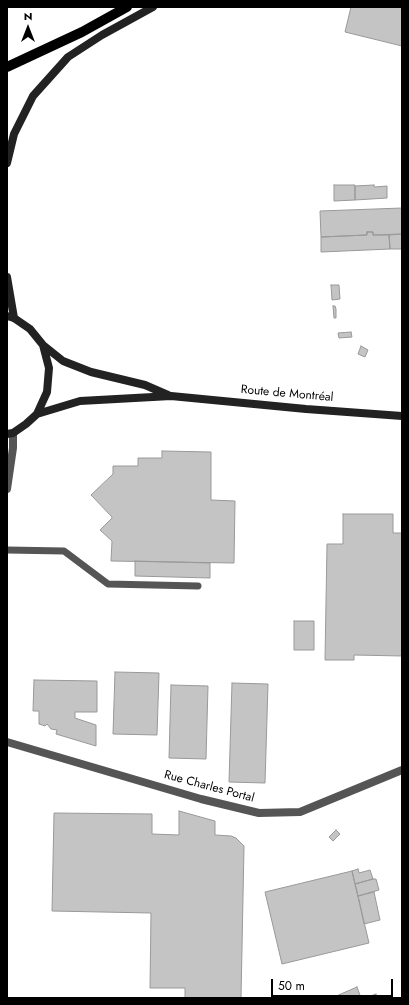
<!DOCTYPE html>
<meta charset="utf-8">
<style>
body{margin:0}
#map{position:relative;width:409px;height:1005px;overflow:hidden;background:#fff;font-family:Jost,sans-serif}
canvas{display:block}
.frame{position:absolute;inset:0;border:8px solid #000;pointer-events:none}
.north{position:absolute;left:8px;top:8px;width:40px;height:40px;-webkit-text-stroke:3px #fff;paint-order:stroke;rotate:0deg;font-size:11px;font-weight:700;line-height:16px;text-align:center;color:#000}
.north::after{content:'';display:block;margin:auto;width:14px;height:18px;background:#000;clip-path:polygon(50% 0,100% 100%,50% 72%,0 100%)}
.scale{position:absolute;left:271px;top:979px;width:122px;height:18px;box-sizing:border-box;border:2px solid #000;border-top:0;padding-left:5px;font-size:12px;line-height:14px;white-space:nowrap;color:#000;-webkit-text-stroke:3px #fff;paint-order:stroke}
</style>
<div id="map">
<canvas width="409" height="1005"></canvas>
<div class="frame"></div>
<div class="north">N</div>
<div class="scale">50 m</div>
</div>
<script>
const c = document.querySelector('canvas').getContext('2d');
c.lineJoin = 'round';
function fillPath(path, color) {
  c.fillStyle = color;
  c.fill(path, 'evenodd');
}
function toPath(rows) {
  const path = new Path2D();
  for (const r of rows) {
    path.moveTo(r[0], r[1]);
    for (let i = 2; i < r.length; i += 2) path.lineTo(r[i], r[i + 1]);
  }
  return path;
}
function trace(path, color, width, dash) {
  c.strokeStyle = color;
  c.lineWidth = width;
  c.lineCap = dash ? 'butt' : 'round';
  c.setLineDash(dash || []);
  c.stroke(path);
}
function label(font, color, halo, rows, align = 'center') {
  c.font = font + ' Jost,sans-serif';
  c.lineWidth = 4;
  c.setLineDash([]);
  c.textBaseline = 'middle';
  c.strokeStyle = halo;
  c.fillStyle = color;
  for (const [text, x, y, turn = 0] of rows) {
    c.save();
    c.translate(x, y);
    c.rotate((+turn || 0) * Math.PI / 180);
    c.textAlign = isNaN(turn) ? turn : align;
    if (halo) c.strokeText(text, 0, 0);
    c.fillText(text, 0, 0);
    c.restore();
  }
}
const building = toPath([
 [351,7,402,7,402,46,345,32,351,7],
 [334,185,355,185,355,200,334,201,334,185],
 [374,185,374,187,387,186,387,198,355,200,355,186,374,185],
 [402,208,402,234,373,235,373,232,367,232,367,235,321,237,320,211,402,208],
 [367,232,373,232,373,235,389,235,390,249,321,252,321,237,367,235,367,232],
 [402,234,402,249,390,249,389,235,402,234],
 [331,285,339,285,340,299,332,300,331,285],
 [333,306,335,306,336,309,336,318,334,318,333,306],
 [351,332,352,337,339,338,338,333,351,332],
 [361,346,368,350,365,357,358,354,361,346],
 [162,451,211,452,211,500,235,501,234,563,111,561,112,541,100,530,112,518,112,517,91,495,113,474,113,466,138,466,138,458,162,458,162,451],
 [343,514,393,514,393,533,402,533,402,656,354,655,354,660,325,660,327,544,343,544,343,514],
 [135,561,210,563,210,578,135,576,135,561],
 [294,621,314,621,314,650,294,650,294,621],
 [115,672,159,673,157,735,113,734,115,672],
 [34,680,97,681,97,712,75,712,75,718,96,725,96,746,56,734,57,730,51,729,47,724,45,726,39,724,39,711,33,711,34,680],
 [232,683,268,684,265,783,229,782,232,683],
 [171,685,208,686,206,759,169,758,171,685],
 [179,811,215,821,215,835,231,836,236,838,244,846,241,998,185,998,185,988,150,988,151,913,52,911,54,813,152,814,152,834,179,835,179,811],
 [336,830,340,834,333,841,329,837,336,830],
 [358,869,359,873,370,870,373,879,355,884,352,871,358,869],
 [352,871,369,943,282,964,265,892,352,871],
 [373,879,376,879,379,890,358,896,355,884,373,879],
 [374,892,380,920,364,924,358,896,374,892],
 [357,987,361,998,332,998,334,997,357,987],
 [376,994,377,998,365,998,376,994]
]);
fillPath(building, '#c4c4c4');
trace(building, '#999', 1);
trace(toPath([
 [7,550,64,551,108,584,198,586]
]), '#555', 7);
trace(toPath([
 [7,489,13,448,13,433],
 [7,742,201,799,259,813,300,812,402,770]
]), '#555', 8);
trace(toPath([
 [7,163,14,134,33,96,68,57,102,35,153,7],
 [7,277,14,318],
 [7,316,14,318,30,329,43,345,49,368,47,392,37,414,26,424,13,433,7,434],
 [43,345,63,361,91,372,145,385,168,395],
 [37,414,80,401,171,396,306,409,402,416]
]), '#222', 8);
trace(toPath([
 [7,67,82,32,127,7]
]), '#000', 10);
label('12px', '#000', '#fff', [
 ["Route de Montréal",287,394,5],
 ["Rue Charles Portal",209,787,15]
]);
</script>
